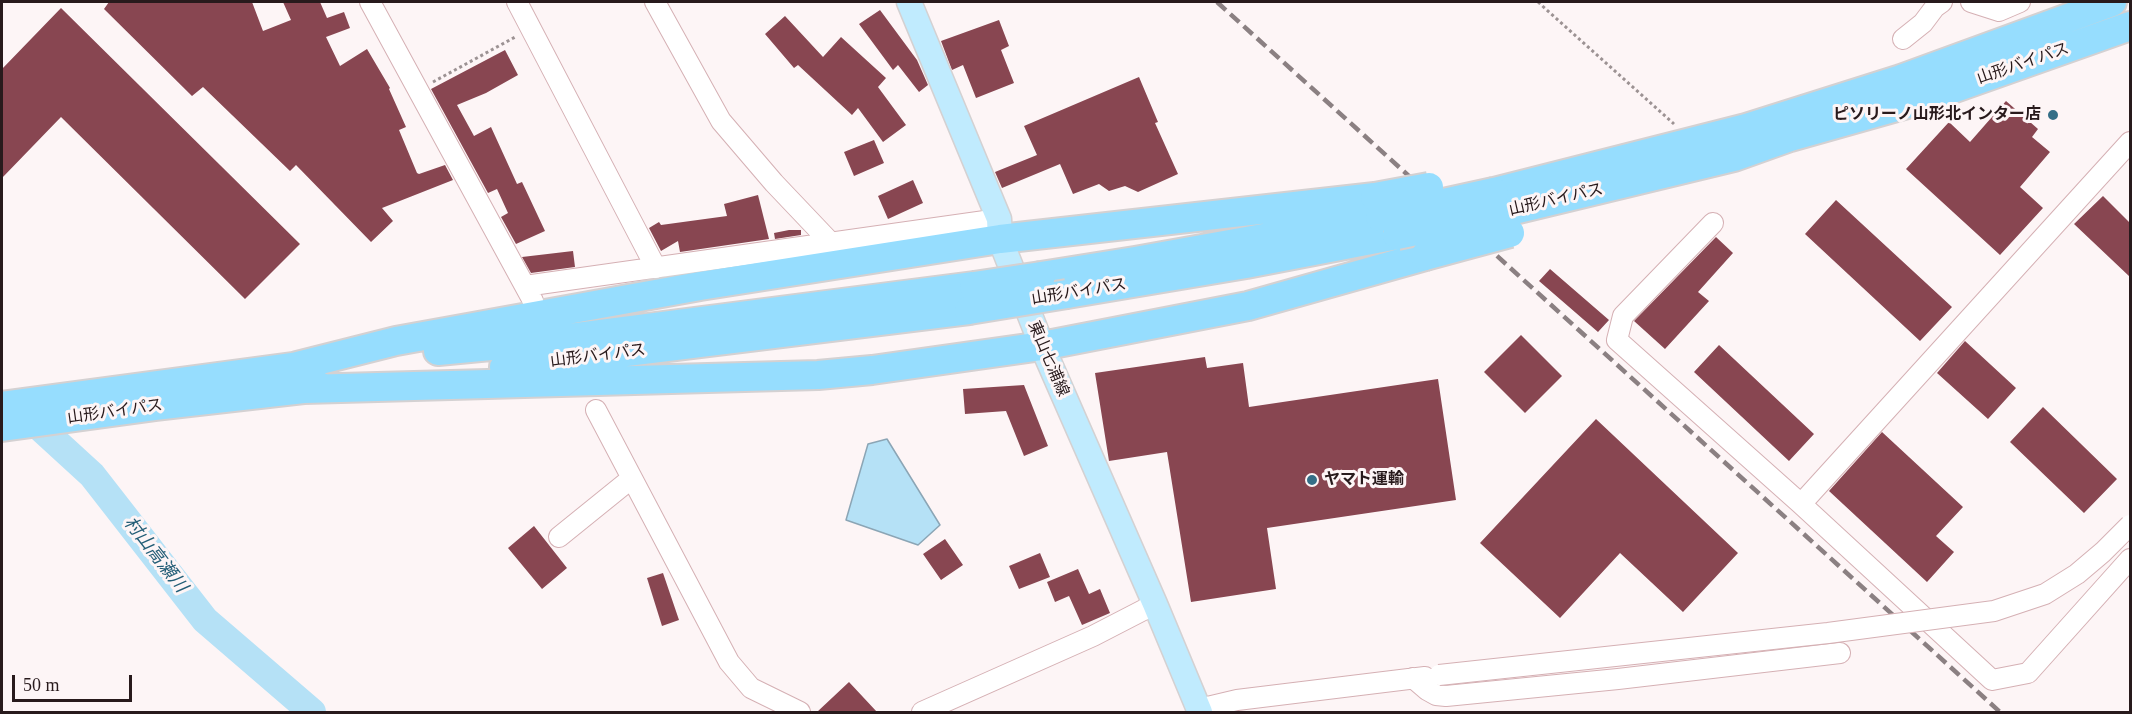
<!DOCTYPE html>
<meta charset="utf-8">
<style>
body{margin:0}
#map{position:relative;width:2132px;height:714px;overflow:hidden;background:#fdf5f6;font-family:"Times New Roman",serif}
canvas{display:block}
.frame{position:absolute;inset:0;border:3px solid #281a1c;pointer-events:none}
.scale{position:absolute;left:12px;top:675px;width:120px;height:27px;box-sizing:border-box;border:3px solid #281a1c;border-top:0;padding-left:8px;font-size:18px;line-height:21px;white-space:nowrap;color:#281a1c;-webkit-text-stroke:4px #fdf5f6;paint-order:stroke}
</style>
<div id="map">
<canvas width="2132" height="714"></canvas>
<div class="frame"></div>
<div class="scale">50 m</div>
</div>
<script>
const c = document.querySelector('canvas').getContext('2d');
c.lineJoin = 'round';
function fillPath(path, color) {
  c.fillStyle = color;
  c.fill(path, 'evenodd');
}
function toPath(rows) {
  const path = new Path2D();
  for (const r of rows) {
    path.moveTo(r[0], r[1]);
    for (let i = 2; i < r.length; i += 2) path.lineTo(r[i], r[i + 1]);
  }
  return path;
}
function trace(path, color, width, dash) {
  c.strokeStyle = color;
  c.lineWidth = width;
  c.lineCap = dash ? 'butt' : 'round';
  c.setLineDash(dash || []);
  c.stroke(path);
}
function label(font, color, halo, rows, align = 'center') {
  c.font = font + ' "Times New Roman","Noto Sans JP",serif';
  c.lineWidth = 6;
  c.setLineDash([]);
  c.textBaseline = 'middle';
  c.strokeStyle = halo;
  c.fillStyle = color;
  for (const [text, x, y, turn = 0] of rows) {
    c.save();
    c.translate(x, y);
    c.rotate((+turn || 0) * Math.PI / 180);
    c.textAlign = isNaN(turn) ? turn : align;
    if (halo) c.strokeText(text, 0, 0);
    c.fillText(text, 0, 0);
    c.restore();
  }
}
const water = toPath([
 [887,439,940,525,918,545,846,520,868,444,887,439]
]);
fillPath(water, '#b5e1f6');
trace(water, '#8ba5b5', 1.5);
trace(toPath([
 [21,410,92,475,205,620,312,712]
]), '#b5e1f6', 28);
fillPath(toPath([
 [109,2,252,2,263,31,291,20,283,2,320,2,327,18,344,12,350,28,326,37,340,66,367,49,390,88,389,89,406,127,399,130,417,173,419,174,445,165,453,180,382,208,393,221,371,242,296,165,290,171,203,87,192,96,104,9],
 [61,8,300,244,245,299,61,117,2,178,2,69],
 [880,10,917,60,928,85,919,92,898,65,893,70,859,24],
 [785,16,823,57,841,37,886,78,878,87,906,125,883,142,858,108,852,115,798,65,794,68,765,34],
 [999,20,1009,46,1001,50,1014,83,976,98,963,65,952,70,941,41],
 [505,50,518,75,486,93,457,105,474,136,491,127,517,184,522,182,545,231,516,244,501,217,508,213,497,189,488,193,431,89],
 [1139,77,1158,122,1155,123,1178,174,1138,192,1125,186,1109,191,1099,184,1073,194,1060,164,1002,188,995,172,1037,155,1024,126],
 [2006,101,2038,129,2032,137,2050,152,2020,187,2043,208,2000,255,1906,169,1949,122,1970,142],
 [874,140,884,163,854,176,844,152],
 [913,180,923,203,888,219,878,196],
 [758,195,769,239,680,252,678,241,661,251,649,228,659,222,661,225,727,216,724,204],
 [2103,196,2130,223,2130,277,2074,224],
 [1836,200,1952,307,1920,341,1805,234],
 [789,230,801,230,801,235,775,239,774,233],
 [1716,237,1733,253,1698,292,1709,301,1665,349,1634,321],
 [573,251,575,267,531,273,522,257],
 [1550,269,1609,320,1598,332,1539,281],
 [1521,335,1562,376,1525,413,1484,372],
 [1965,341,2016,388,1988,419,1937,373],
 [1719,345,1814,434,1789,461,1694,372],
 [1205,357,1207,368,1243,363,1249,407,1438,379,1456,500,1267,528,1276,589,1191,602,1167,452,1109,461,1095,373],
 [1024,385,1048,446,1024,456,1006,411,965,414,963,389],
 [2043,407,2117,479,2084,513,2010,442],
 [1596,419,1738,553,1683,612,1620,553,1560,618,1480,543],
 [1882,432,1963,507,1936,536,1954,552,1927,582,1829,491],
 [534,526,567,568,542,589,508,548],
 [945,539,963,565,941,580,923,554],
 [1040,553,1050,577,1019,589,1009,566],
 [1078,569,1089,594,1100,589,1110,613,1082,625,1069,596,1055,602,1047,582],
 [663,573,679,620,662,626,647,578],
 [849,682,877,712,817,712]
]), '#884651');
const minor = toPath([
 [370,2,533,301],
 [517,2,656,268],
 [655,2,721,121,774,183,831,243],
 [1971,2,1999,11,2020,2],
 [1903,39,1923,23,1935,7,1942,2],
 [1713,223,1623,316,1617,340,1801,504,1992,680,2028,673,2130,559],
 [525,286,999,219],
 [596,410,729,662,751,688,800,712],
 [1801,504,2130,142],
 [559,537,632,478],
 [1413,678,1427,690,1436,695,1446,696,1618,679,1840,653],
 [1199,709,1237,700,1425,677],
 [922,712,1093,636,1155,604]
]);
const major = toPath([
 [909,2,999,219,1000,239,1042,346,1155,604,1200,712]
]);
const highway = toPath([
 [1494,192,1746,128,1901,79,2112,2],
 [1502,213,1734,157,1790,137,1921,100,2130,26],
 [1041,276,1135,261,1380,217],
 [1067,294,1246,264,1397,235],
 [438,351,554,340,974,286],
 [297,366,396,341,700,286,1000,239,1375,197],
 [504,367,969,310],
 [304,389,818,375,872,370,1042,346,1248,306,1425,256],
 [2,406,315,364],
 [2,427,156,406,321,387]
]);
trace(minor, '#d5b0b4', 22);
trace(major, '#d4d1d2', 27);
trace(highway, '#d4d1d2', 32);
trace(toPath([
 [1538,2,1674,124],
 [433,82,517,36]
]), '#9c9293', 3, [3, 3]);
trace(minor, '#fff', 20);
trace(major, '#c0ebfe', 24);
trace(highway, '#96ddfe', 28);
trace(toPath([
 [1217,2,2000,712]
]), '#8b8082', 4.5, [12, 6]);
const minorBridge = toPath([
 [1439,675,1828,633,1994,611,2045,594,2077,574,2103,552,2130,525]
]);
const highwayBridge = toPath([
 [1375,197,1429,187],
 [1380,217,1494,192],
 [1397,235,1502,213],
 [1425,256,1510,233],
 [974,286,1041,276],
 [969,310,1067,294]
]);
trace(minorBridge, '#d5b0b4', 22, []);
trace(highwayBridge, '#d4d1d2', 32, []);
trace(minorBridge, '#fff', 20);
trace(highwayBridge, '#96ddfe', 28);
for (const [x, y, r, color] of [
 [2053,115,6,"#346e87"],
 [1312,480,6,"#346e87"]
]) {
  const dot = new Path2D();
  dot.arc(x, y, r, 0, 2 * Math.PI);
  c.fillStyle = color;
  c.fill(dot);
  trace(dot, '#fdf5f6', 2);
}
label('16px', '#281a1c', '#fdf5f6', [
 ["山形バイパス",2023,64,-19],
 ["山形バイパス",1556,200,-13],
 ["山形バイパス",1079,292,-9],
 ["山形バイパス",598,356,-7],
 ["東山七浦線",1048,359,67],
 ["山形バイパス",115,412,-8]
]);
label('bold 16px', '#281a1c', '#fdf5f6', [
 ["ピソリーノ山形北インター店",2041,115],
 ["ヤマト運輸",1324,480,"left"]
], 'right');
label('italic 18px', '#225d76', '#fdf5f6', [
 ["村山高瀬川",155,555,52]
]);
</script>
